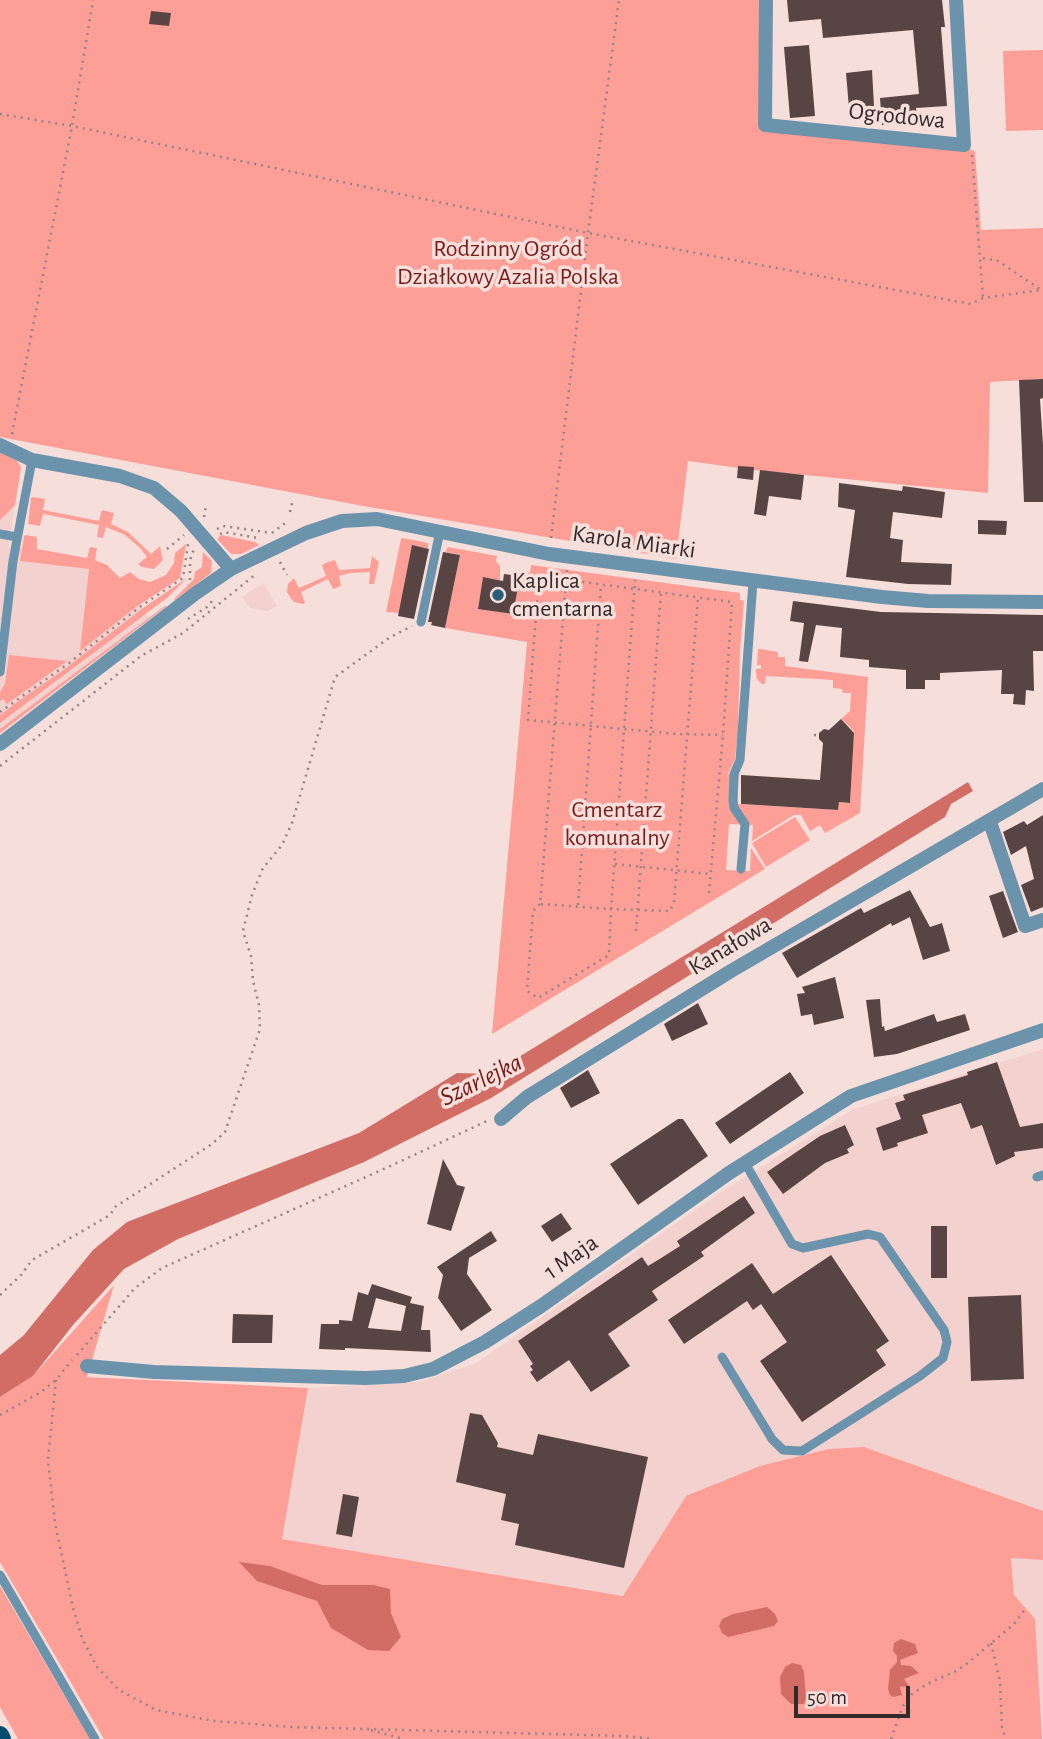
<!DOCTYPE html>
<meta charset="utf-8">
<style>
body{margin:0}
#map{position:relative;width:1043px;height:1739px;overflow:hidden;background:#f6dedb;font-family:"Alegreya Sans",sans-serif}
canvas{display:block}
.scale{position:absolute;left:794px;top:1686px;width:116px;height:32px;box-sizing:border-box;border:4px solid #322928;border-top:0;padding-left:9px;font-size:21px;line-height:24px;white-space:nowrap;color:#322928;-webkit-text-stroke:5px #f6dedb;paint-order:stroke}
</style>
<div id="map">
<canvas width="1043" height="1739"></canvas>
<div class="scale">50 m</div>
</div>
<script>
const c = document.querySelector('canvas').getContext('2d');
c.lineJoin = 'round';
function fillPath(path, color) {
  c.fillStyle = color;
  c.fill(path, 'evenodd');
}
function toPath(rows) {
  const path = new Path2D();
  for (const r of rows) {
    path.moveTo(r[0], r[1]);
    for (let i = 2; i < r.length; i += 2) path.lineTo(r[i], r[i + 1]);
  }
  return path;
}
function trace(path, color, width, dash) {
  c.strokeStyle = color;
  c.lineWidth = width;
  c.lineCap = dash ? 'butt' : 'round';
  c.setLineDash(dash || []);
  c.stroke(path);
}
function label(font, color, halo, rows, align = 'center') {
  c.font = font + ' "Alegreya Sans",sans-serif';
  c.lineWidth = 7;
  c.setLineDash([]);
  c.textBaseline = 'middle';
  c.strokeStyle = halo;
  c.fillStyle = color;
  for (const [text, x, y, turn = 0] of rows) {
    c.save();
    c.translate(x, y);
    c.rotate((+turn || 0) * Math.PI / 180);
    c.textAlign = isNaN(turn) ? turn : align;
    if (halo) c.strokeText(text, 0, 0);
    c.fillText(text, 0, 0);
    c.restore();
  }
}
fillPath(toPath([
 [0,450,17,461,21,467,8,546,97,562,121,581,150,619,0,733],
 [263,583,277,606,268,611,250,608,242,597],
 [1043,1049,1043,1511,863,1447,686,1496,624,1596,282,1539,308,1388,419,1382,475,1364,718,1194,854,1109],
 [1011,1557,1043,1560,1043,1739,1014,1595]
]), '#f2d1ce');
fillPath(toPath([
 [0,0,766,0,765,125,964,145,975,152,981,230,1043,228,1043,379,990,382,988,493,754,470,688,461,676,559,363,506,0,437],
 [1043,50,1043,130,1006,131,1003,51],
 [0,450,17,461,21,467,15,505,0,520],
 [33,497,45,499,43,510,99,521,102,510,114,513,111,524,128,532,151,554,160,546,163,560,154,569,142,567,138,564,147,557,140,548,125,535,106,527,103,538,97,537,99,525,43,514,40,526,28,524,31,498],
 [26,535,37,537,37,549,87,558,90,547,97,548,95,560,107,565,120,578,130,572,139,579,150,582,166,575,174,563,175,553,186,544,180,578,136,607,80,651,89,569,20,561,24,536],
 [221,535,255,542,259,545,241,554,231,554,217,539],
 [403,538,428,543,428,549,413,546,399,613,386,612,401,539],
 [448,547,497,556,496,561,500,566,500,580,483,578,478,608,512,614,520,576,530,572,531,565,740,593,740,600,744,601,740,651,738,731,735,759,728,774,739,775,737,804,838,810,839,802,850,803,854,731,841,719,850,711,851,693,843,693,842,689,833,688,833,680,766,676,765,684,762,684,757,679,756,673,756,669,761,669,761,665,757,665,758,649,761,649,778,652,778,657,785,657,785,666,868,677,860,813,825,833,820,825,810,831,801,815,794,815,752,841,753,825,729,824,726,870,750,871,751,848,765,869,492,1034,527,642,445,628,460,555,445,552],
 [203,552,212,561,211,573,174,601,175,598,194,579,195,572,202,567],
 [372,556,379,562,374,584,369,584,370,572,350,573,339,576,341,586,333,589,328,579,301,592,305,603,302,604,294,602,290,597,287,592,288,584,294,578,299,588,326,576,322,565,328,562,335,560,339,570,370,568],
 [187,578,167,598,0,723,0,715,17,702,62,671,143,608],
 [165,606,167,606,0,733,0,729],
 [9,655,67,661,7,704,3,699,0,701,0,692,5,684],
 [795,817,810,840,766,867,752,843],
 [114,1285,87,1377,308,1388,282,1539,623,1596,686,1496,760,1466,829,1449,864,1447,1043,1511,1043,1560,1011,1558,1014,1595,1035,1619,1042,1739,104,1739,0,1562,0,1397,33,1376],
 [0,1586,90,1739,18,1739,0,1707]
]), '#fe9f97');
fillPath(toPath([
 [968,782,973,791,951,804,945,817,491,1098,364,1162,178,1239,124,1269,73,1325,33,1376,0,1397,0,1355,24,1335,93,1250,127,1222,359,1133,457,1073,491,1074],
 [239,1562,270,1566,322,1585,373,1585,390,1589,391,1613,401,1637,389,1651,368,1650,331,1628,317,1601,257,1581],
 [767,1607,775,1614,778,1621,774,1626,728,1637,722,1633,719,1626,722,1619,733,1614],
 [901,1639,915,1644,918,1653,900,1660,901,1665,911,1666,919,1673,904,1679,909,1686,900,1687,902,1695,893,1697,890,1695,888,1689,890,1670,897,1662,897,1656,893,1651,894,1643],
 [792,1663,801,1665,804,1672,806,1698,804,1704,791,1704,781,1694,780,1677,785,1667]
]), '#d26d66');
fillPath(toPath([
 [787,0,942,0,945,27,941,27,947,106,916,108,917,122,882,125,880,98,919,94,913,30,823,38,821,19,789,22],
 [151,11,171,13,169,26,149,24],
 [809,45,815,116,790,118,784,47],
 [872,70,874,106,849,108,846,73],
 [1043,379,1043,398,1040,399,1043,445,1043,502,1024,502,1019,380],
 [738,466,754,467,753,480,737,478],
 [760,470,804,475,801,500,769,496,766,516,754,514],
 [839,483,902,491,903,486,945,492,942,518,893,512,890,538,903,540,901,562,952,564,951,585,908,584,846,577,855,510,838,507],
 [978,520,1007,521,1006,535,978,534],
 [412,545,429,549,414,619,398,616],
 [443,552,460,555,445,628,431,625,432,622,428,622],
 [504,574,520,576,513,614,478,609,483,577,503,581],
 [793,601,881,612,1043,615,1043,651,1033,651,1034,691,1026,690,1025,705,1013,704,1014,694,1001,694,1002,670,940,673,940,680,925,680,925,689,906,689,906,670,869,667,869,660,840,657,842,628,816,625,808,662,799,661,804,623,790,621],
 [841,719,854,733,850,803,839,802,838,810,741,804,741,775,820,780,823,743,819,739,819,733,824,729,829,730],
 [1043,815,1043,907,1031,912,1021,885,1034,879,1026,846,1011,855,1003,832,1024,821,1027,825],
 [910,890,930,927,942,923,950,951,923,960,910,917,892,926,891,923,797,978,782,953,861,908,864,913],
 [1003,891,1018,932,1003,938,989,896],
 [835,977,844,1018,814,1025,812,1014,801,1016,797,994,805,993,802,987],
 [880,999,882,1027,884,1026,885,1031,934,1014,937,1022,965,1014,970,1030,897,1054,874,1057,866,1000],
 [698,1003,708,1024,672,1041,664,1024],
 [997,1062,1020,1127,1043,1123,1043,1148,1014,1152,1015,1156,996,1165,982,1125,971,1129,961,1103,922,1115,928,1133,897,1143,898,1146,883,1151,876,1128,901,1119,895,1103,905,1100,903,1095,968,1075,967,1072],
 [588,1070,600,1093,571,1108,560,1088],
 [790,1072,804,1093,730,1144,715,1123],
 [678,1119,683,1119,708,1156,638,1205,610,1164],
 [845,1125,854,1145,847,1149,849,1153,825,1163,783,1194,767,1172,820,1136],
 [443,1159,457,1185,465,1187,451,1231,427,1224],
 [744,1196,755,1213,701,1252,704,1256,652,1291,658,1300,608,1334,630,1366,591,1392,569,1360,537,1382,530,1372,533,1370,530,1366,533,1364,518,1341,642,1257,648,1266,658,1260,680,1246,677,1241],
 [561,1213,572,1229,552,1242,541,1226],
 [931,1226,947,1226,947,1278,931,1278],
 [491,1231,497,1241,469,1258,467,1274,492,1310,461,1331,438,1298,443,1275,437,1267],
 [831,1255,889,1341,876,1350,886,1365,802,1422,760,1361,787,1342,761,1304,753,1310,747,1301,684,1344,668,1320,752,1263,773,1294],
 [372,1284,412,1297,410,1303,424,1306,421,1330,430,1330,431,1352,345,1348,345,1350,319,1349,321,1324,339,1324,339,1320,352,1321,358,1292,368,1295],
 [376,1298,406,1306,401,1331,368,1328],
 [1021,1295,1024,1379,971,1381,968,1297],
 [233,1314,273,1315,272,1343,232,1343],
 [470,1413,482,1415,498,1443,497,1447,533,1455,538,1434,648,1457,624,1568,515,1545,519,1524,501,1520,506,1494,456,1482],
 [343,1494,359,1497,352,1537,336,1534]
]), '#584543');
trace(toPath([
 [0,114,72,126,588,233,971,304,983,298,1041,290],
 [972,155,983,298],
 [983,258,998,261,1043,291],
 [12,434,72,126,93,0],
 [290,512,293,499],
 [204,517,206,505],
 [217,529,223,526,272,533],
 [272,533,288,521],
 [220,534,224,532,258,538],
 [551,538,588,233,619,0],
 [167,549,184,535],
 [280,562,287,575],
 [567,570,540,904,611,909,635,580],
 [190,580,190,560,194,549],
 [188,619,207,607,213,600],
 [0,712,69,663,141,606,183,578,188,544],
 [814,735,819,735],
 [0,766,141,656,183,633,256,574],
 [615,864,711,874],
 [709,893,723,735,732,602,539,576,528,720,677,734,723,735],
 [540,904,533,911,527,991,538,998,609,955,611,909,670,911,674,902,698,597],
 [578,905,601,584],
 [636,931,661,592],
 [0,1295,21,1275,32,1260,110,1215,115,1207,212,1144,225,1132,260,1029,259,1005,253,981,251,956,243,931,252,895,263,868,282,845,292,823,335,677,389,638,412,626],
 [77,1355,135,1288,162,1268,386,1168,487,1121],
 [56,1380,48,1460,55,1523,73,1608,82,1638,97,1667,119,1690,156,1710,214,1721,292,1727,624,1736,654,1739],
 [0,1415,41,1392,56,1380,72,1360],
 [991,1643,1000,1681,1002,1728,1006,1739],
 [371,1730,404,1739],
 [891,1739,903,1706,912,1694,927,1684,956,1671,969,1662,1014,1624,1026,1608]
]), '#948482', 2.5, [2, 5]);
trace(toPath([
 [0,534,17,537],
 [421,622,440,531],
 [0,672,13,561,32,460],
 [741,869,745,824,734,808,733,800,734,774,740,760,753,582],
 [1037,1177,1043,1175],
 [722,1357,772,1439,783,1450,802,1451,920,1376,943,1358,947,1342,944,1330,880,1237,868,1234,803,1248,792,1244,745,1163],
 [0,1575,95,1739]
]), '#6b93ac', 9);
trace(toPath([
 [766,0,765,125,964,145,956,0],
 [0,445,32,460,120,476,154,488,181,511,231,569],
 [990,822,1025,926,1043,920],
 [501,1119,527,1097,731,971,1043,789],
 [87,1366,154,1372,366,1378,404,1376,433,1369,485,1342,541,1306,729,1173,851,1096,1043,1030]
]), '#6b93ac', 14);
trace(toPath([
 [0,744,196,593,231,569,306,533,342,521,377,519,549,554,882,597,928,601,1043,602]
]), '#6b93ac', 14);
trace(toPath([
 [0,1735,2,1739]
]), '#004d70', 18);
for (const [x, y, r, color] of [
 [498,595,7,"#2a5d7a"]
]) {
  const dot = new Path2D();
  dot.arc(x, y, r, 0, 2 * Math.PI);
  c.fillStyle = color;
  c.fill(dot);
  trace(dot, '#f6dedb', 2.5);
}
label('24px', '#322928', '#f6dedb', [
 ["Ogrodowa",897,116,6],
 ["Karola Miarki",634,542,8],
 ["Kanałowa",730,946,-31],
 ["1 Maja",571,1257,-35]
]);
label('24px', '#781c1c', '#f6dedb', [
 ["Rodzinny Ogród",508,249],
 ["Działkowy Azalia Polska",508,277],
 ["Cmentarz",617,810],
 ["komunalny",617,838]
]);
label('24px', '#322928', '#f6dedb', [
 ["Kaplica",512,581],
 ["cmentarna",512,609]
], 'left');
label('italic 26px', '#751819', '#f6dedb', [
 ["Szarlejka",481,1080,-26]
]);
</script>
